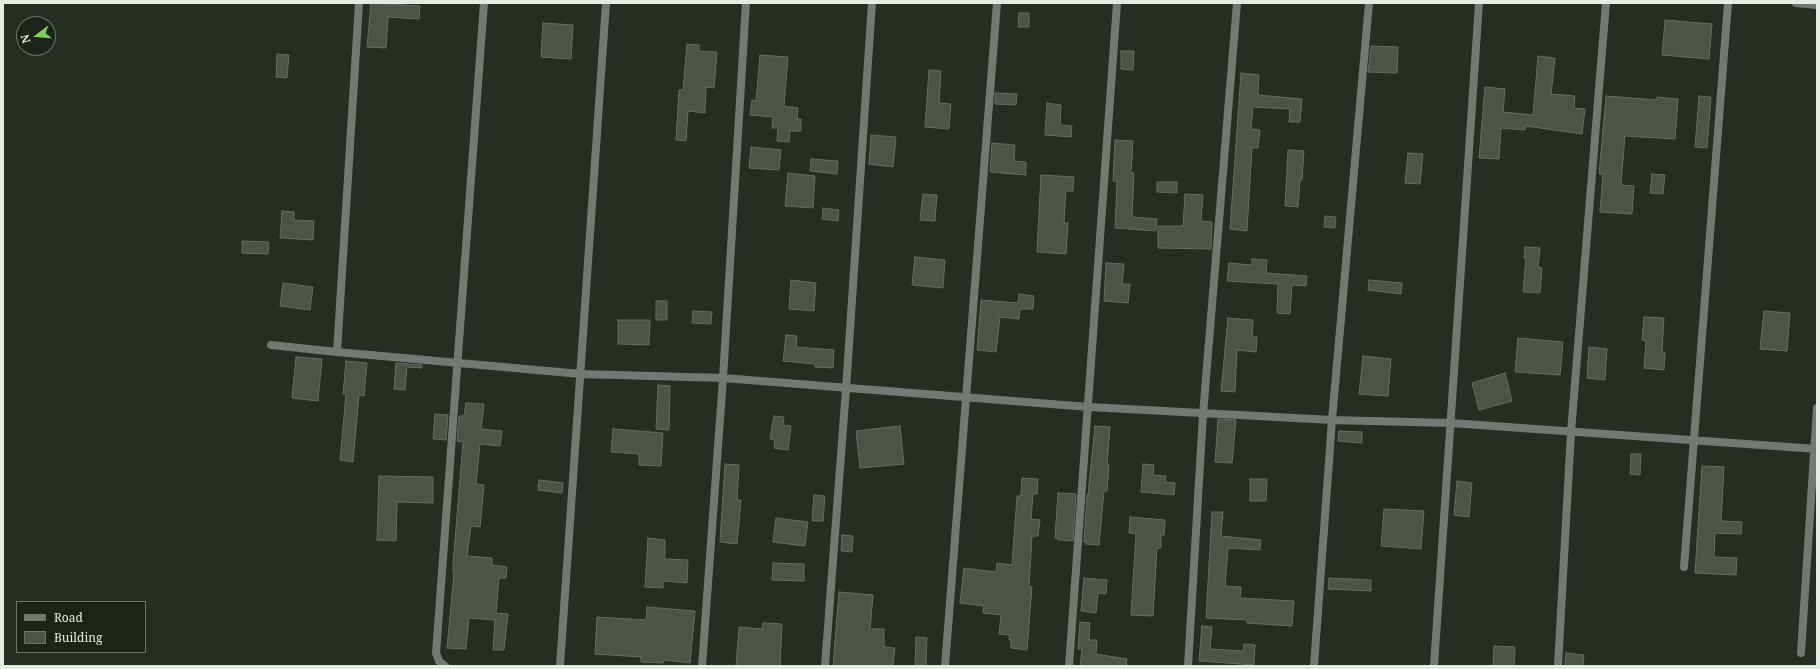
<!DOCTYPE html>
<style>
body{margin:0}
#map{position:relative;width:1820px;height:669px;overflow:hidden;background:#262d22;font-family:"Noto Serif",serif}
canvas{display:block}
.frame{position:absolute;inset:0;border:4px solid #e5eae2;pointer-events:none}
.legend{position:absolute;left:16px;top:601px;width:130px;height:52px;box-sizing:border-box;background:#1c2319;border:1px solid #6c7369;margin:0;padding:5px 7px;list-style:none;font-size:12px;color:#e5eae2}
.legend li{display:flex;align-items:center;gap:8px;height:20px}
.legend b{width:20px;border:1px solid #6c7369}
.north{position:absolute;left:16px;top:16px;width:40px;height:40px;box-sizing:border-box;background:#1c2319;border:1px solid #6c7369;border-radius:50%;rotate:254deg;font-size:11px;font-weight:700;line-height:16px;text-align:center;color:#e5eae2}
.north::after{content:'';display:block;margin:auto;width:14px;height:18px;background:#7fd052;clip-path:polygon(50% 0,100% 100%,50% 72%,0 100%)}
</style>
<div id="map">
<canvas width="1820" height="669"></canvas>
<div class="frame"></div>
<ul class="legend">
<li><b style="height:5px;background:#747872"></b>Road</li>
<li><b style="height:11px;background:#4b5447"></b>Building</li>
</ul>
<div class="north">N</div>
</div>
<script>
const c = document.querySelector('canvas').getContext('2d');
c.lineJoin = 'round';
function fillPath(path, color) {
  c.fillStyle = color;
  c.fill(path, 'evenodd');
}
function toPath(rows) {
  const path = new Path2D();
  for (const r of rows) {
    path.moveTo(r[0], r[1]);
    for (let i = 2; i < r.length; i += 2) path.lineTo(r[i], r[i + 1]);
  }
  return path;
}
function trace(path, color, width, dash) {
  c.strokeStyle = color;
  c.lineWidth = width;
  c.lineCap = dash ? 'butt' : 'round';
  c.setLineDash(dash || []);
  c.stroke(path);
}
const building = toPath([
 [371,3,420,6,419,19,388,17,386,48,367,47,371,3],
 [1019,13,1029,13,1029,27,1018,27,1019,13],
 [1665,20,1712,24,1709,59,1662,55,1665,20],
 [543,23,573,25,571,59,541,57,543,23],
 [687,44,699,45,699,51,717,52,714,88,706,87,705,113,688,111,686,141,676,140,679,90,683,90,687,44],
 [1371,46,1398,47,1397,73,1368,72,1371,46],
 [1121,51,1134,51,1133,70,1121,69,1121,51],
 [277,54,289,55,287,78,276,77,277,54],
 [760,55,788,57,784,106,798,108,797,119,801,119,801,131,790,131,789,142,777,141,778,128,772,128,773,117,750,115,752,100,756,101,760,55],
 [1538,56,1555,58,1551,94,1575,96,1574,108,1585,109,1582,134,1526,126,1525,130,1501,128,1499,159,1479,158,1485,87,1505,89,1503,112,1533,115,1538,56],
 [929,70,941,71,939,103,951,104,949,129,925,127,929,70],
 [1241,73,1259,75,1258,95,1302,99,1300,122,1289,122,1290,109,1253,107,1251,129,1260,130,1258,148,1252,148,1247,231,1230,229,1241,73],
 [995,93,1017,94,1016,105,995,104,995,93],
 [1606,96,1657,100,1657,97,1678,99,1675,139,1625,136,1621,185,1634,186,1632,214,1600,212,1603,174,1599,174,1606,96],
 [1699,96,1711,97,1707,148,1695,147,1699,96],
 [1047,103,1061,105,1060,125,1072,126,1071,137,1045,135,1047,103],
 [871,135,896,137,893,167,869,164,871,135],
 [1115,140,1133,141,1131,173,1134,173,1132,217,1157,219,1156,231,1115,228,1117,181,1113,181,1115,140],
 [992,143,1015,145,1014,161,1026,162,1026,175,990,172,992,143],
 [751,147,781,150,779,170,749,168,751,147],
 [1288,150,1304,151,1302,180,1300,180,1298,207,1285,206,1288,150],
 [1408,153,1423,154,1420,184,1405,183,1408,153],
 [811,159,838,161,837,174,810,171,811,159],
 [788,173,815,176,813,208,785,206,788,173],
 [1652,174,1665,175,1663,194,1650,193,1652,174],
 [1041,175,1074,177,1073,191,1066,191,1064,223,1068,223,1066,254,1037,252,1041,175],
 [1157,182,1177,182,1177,193,1157,192,1157,182],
 [923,194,937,195,935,221,920,220,923,194],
 [1185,194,1203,195,1201,221,1212,222,1211,249,1158,248,1158,226,1183,226,1185,194],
 [823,208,839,210,838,221,822,219,823,208],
 [282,211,294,212,294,220,314,221,313,240,280,238,282,211],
 [1325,216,1336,217,1335,228,1324,227,1325,216],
 [242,241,269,242,268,254,242,253,242,241],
 [1525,247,1540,248,1538,267,1542,268,1540,293,1523,292,1526,258,1524,258,1525,247],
 [915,257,945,260,943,288,912,285,915,257],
 [1252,259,1267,260,1266,273,1307,276,1306,286,1292,285,1290,314,1277,313,1278,284,1227,281,1229,263,1252,265,1252,259],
 [1106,263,1124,264,1122,284,1130,284,1128,303,1104,301,1106,263],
 [791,280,816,283,814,311,789,309,791,280],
 [1369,280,1402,283,1401,294,1368,290,1369,280],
 [283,283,313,287,310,310,280,306,283,283],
 [1019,294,1034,296,1033,309,1020,309,1019,319,1000,317,996,352,977,350,981,300,1018,303,1019,294],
 [656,301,667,301,667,320,656,320,656,301],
 [693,311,712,312,711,324,692,323,693,311],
 [1764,311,1790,313,1787,351,1760,349,1764,311],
 [1644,317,1664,318,1662,352,1665,352,1664,370,1644,368,1646,341,1642,340,1644,317],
 [1228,318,1253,320,1252,337,1257,337,1256,352,1237,350,1235,392,1221,391,1228,318],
 [618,320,650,320,649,345,618,344,618,320],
 [786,335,797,336,796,347,834,350,833,368,815,367,815,364,783,361,786,335],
 [1518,338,1563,342,1560,375,1515,372,1518,338],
 [1589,347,1607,349,1605,380,1587,378,1589,347],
 [1363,356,1391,359,1388,396,1359,394,1363,356],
 [296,357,322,359,318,401,292,398,296,357],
 [346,361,367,363,364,396,359,395,353,462,340,460,346,394,343,394,346,361],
 [396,363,422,365,422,368,407,367,405,390,394,389,396,363],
 [1505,373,1512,401,1479,410,1472,383,1505,373],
 [658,385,670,386,669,430,656,429,658,385],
 [466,403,484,404,481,429,502,431,500,446,480,444,476,484,484,485,480,527,471,526,467,556,492,558,492,565,507,567,506,578,499,578,496,613,508,614,504,650,493,650,495,620,469,618,466,649,447,648,454,573,453,573,453,565,463,442,457,441,459,416,464,416,466,403],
 [435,414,448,415,446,440,433,439,435,414],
 [774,416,784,417,783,425,791,426,788,450,774,448,775,440,770,439,774,416],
 [1218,419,1236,420,1232,463,1215,462,1218,419],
 [900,426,904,464,860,468,856,431,900,426],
 [1095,426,1110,427,1107,465,1109,465,1107,491,1104,491,1099,545,1086,544,1086,542,1084,542,1087,495,1088,495,1095,426],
 [613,429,663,433,661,466,639,465,639,454,611,452,613,429],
 [1339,431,1362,432,1362,443,1338,441,1339,431],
 [1631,454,1641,454,1640,475,1630,474,1631,454],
 [725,464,739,465,737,500,741,500,737,544,720,542,725,464],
 [1143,464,1154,465,1153,475,1166,476,1165,482,1175,483,1174,495,1141,492,1143,464],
 [1702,466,1724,467,1721,521,1742,522,1741,534,1715,533,1714,557,1737,558,1736,575,1695,573,1702,466],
 [379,476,433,477,433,503,397,502,396,541,377,540,379,476],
 [1022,478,1038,479,1037,494,1033,494,1031,519,1040,520,1038,536,1032,536,1029,586,1032,587,1027,650,1011,648,1011,640,1009,640,1010,635,999,634,1001,615,983,613,984,606,960,603,964,568,996,572,997,563,1012,565,1017,496,1021,496,1022,478],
 [1250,479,1267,479,1266,501,1250,501,1250,479],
 [539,480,563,483,562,493,538,490,539,480],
 [1457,481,1472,483,1469,517,1454,515,1457,481],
 [1058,493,1076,494,1073,541,1058,540,1058,538,1055,538,1058,493],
 [814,495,825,496,823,521,812,521,814,495],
 [1384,509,1424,511,1421,549,1381,546,1384,509],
 [1212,512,1223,512,1221,536,1261,540,1260,550,1228,548,1225,586,1241,587,1240,598,1294,601,1292,626,1247,623,1247,620,1206,618,1212,512],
 [1130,517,1165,520,1164,535,1161,535,1161,548,1157,548,1153,616,1131,615,1136,534,1129,533,1130,517],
 [776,518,808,522,805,546,773,542,776,518],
 [842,535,853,536,852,552,841,551,842,535],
 [648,538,665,540,665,559,688,560,687,583,663,581,663,588,645,587,648,538],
 [773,563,804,564,804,581,772,580,773,563],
 [1084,578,1107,580,1106,594,1098,593,1096,613,1081,611,1084,578],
 [1329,578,1371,580,1371,591,1328,589,1329,578],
 [839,592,873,595,870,629,884,629,884,647,895,648,893,666,833,666,839,592],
 [647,607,695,611,690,663,664,660,663,663,641,662,641,657,595,654,597,617,646,620,647,607],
 [1080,622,1090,623,1089,640,1097,640,1096,654,1127,659,1126,666,1080,666,1082,649,1078,649,1080,622],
 [763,623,782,624,780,666,736,666,739,627,762,629,763,623],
 [1202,626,1212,627,1210,649,1243,651,1244,644,1255,645,1254,665,1199,661,1202,626],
 [916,637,927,638,926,666,915,666,916,637],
 [1494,646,1515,647,1514,666,1493,666,1494,646],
 [1566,653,1584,655,1583,666,1565,666,1566,653]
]);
fillPath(building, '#4b5447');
trace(building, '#656e61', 1);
trace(toPath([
 [1796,3,1817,5],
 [271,345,337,352,581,374,723,378,1089,407,1332,420,1451,423,1817,449],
 [337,352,359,3],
 [1684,567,1728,3],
 [1801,653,1817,408],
 [445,666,439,661,436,653,484,3],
 [560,666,606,3],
 [702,666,723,378,746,3],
 [825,666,846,389,872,3],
 [945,666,997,3],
 [1069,666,1117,3],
 [1188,666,1203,414,1237,3],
 [1314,666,1332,420,1369,3],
 [1434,666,1479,3],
 [1558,666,1571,432,1606,3]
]), '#747872', 8);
</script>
